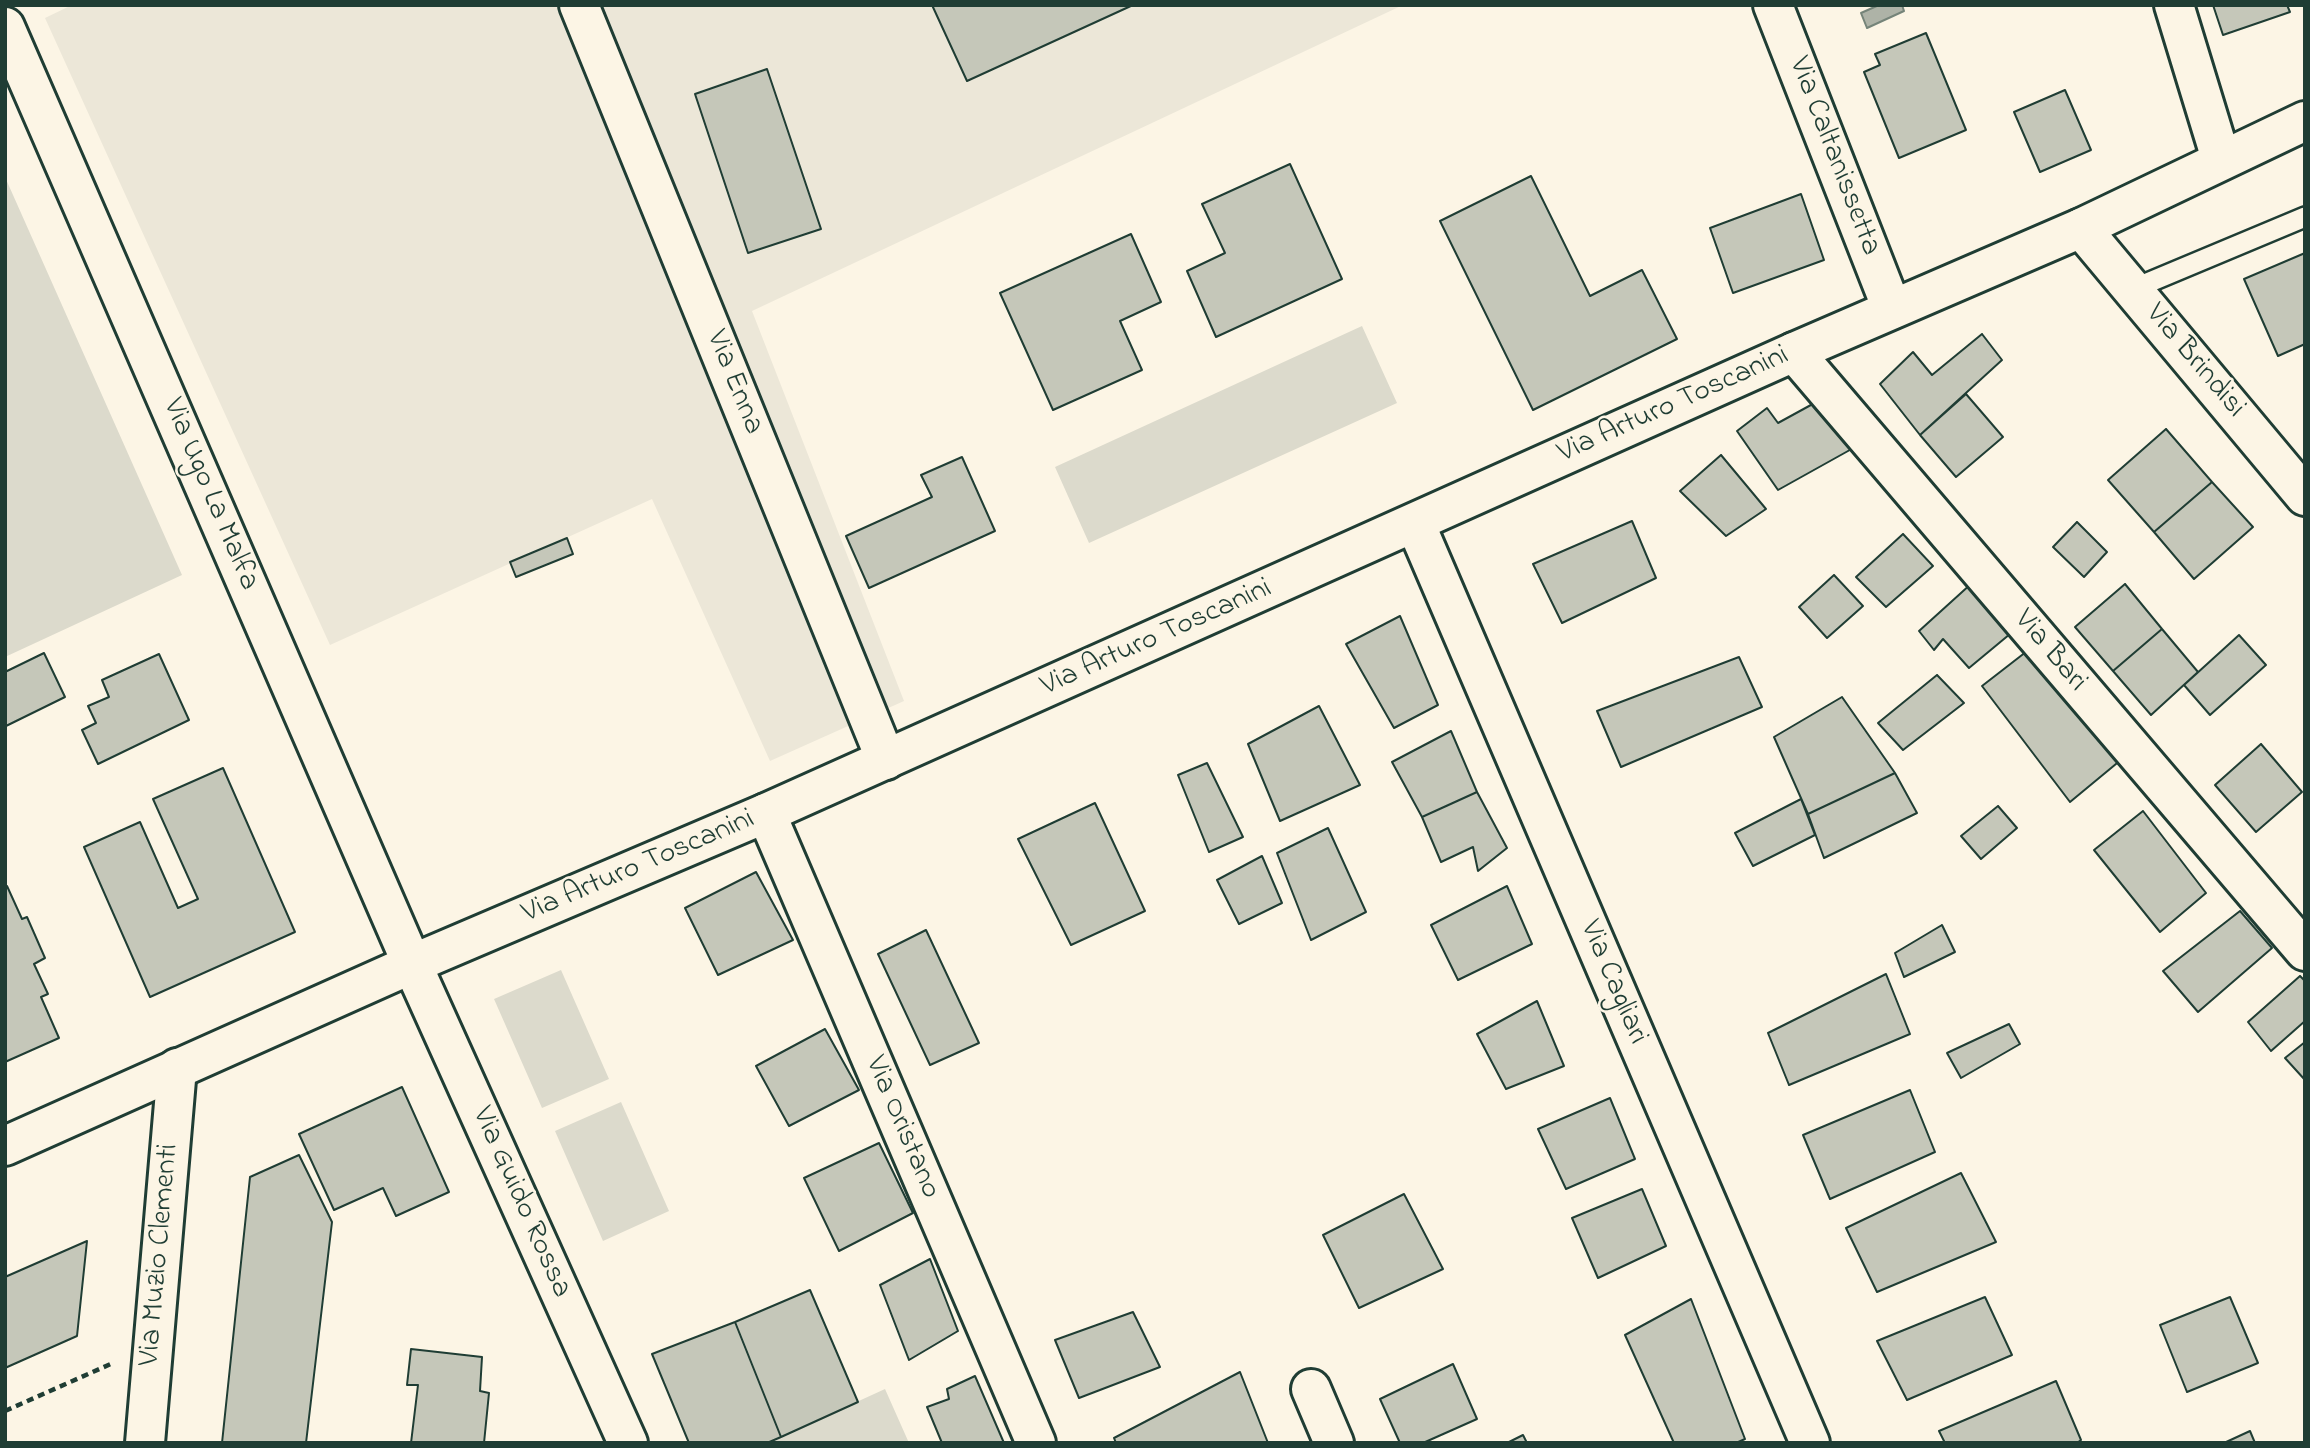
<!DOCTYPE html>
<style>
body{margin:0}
#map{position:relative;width:2310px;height:1448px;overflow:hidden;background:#fcf5e5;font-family:"Indie Flower",sans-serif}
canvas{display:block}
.frame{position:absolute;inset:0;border:7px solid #1f3d34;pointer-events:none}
</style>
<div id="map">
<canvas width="2310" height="1448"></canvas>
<div class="frame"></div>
</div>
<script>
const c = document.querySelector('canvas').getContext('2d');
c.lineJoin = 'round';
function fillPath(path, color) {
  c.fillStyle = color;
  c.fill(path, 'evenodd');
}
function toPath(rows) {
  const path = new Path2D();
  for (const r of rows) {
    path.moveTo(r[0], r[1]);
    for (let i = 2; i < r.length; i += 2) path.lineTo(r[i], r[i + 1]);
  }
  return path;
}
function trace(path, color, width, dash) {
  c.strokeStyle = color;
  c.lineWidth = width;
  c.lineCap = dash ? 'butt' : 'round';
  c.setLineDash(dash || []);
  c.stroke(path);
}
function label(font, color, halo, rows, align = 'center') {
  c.font = font + ' "Indie Flower",sans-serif';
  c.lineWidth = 5;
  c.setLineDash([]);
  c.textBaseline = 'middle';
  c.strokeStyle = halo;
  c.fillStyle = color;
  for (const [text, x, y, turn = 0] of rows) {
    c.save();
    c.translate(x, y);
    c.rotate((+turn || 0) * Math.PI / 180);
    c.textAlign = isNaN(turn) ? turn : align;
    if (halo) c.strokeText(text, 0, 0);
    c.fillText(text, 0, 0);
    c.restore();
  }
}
fillPath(toPath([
 [72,5,1403,5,752,311,904,701,770,761,652,499,330,645,45,18]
]), '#ece7d8');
fillPath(toPath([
 [5,177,182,575,5,657],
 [1362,326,1397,403,1089,543,1055,467],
 [561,970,609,1079,542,1108,494,999],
 [621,1102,669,1211,603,1241,555,1131],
 [885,1389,909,1443,767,1443]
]), '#dcdacc');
const water = toPath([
 [1879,5,1902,5,1904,11,1867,28,1861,13,1879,5]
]);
fillPath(water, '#aeb3a7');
trace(water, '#758479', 2);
const building = toPath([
 [932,5,1133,5,967,81,932,5],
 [2213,5,2287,5,2290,12,2223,35,2213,5],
 [1926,33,1966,130,1899,158,1864,72,1880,65,1875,54,1926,33],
 [767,69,821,229,748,253,695,94,767,69],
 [2065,90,2091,150,2040,172,2014,112,2065,90],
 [1290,164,1342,279,1216,337,1187,271,1225,253,1202,204,1290,164],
 [1531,176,1590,296,1642,270,1677,339,1533,410,1440,221,1531,176],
 [1801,194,1824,260,1733,293,1710,228,1801,194],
 [1131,234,1161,302,1120,321,1142,370,1053,410,1000,293,1131,234],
 [2305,253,2305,344,2278,356,2244,279,2305,253],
 [1982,334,2002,360,1920,435,1880,384,1913,352,1932,375,1982,334],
 [1966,394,2003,437,1956,477,1920,435,1966,394],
 [1820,400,1857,446,1778,490,1737,431,1767,408,1778,423,1820,400],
 [2166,429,2212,482,2154,532,2108,480,2166,429],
 [1721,455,1766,509,1726,536,1680,491,1721,455],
 [962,457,995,531,869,588,846,536,932,497,921,475,962,457],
 [2212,482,2253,527,2194,579,2154,532,2212,482],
 [1632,521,1656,578,1562,623,1533,564,1632,521],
 [2077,522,2107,552,2084,577,2053,547,2077,522],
 [1903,534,1933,566,1886,607,1856,577,1903,534],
 [567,538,573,554,516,577,510,562,567,538],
 [1834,575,1863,606,1827,638,1799,607,1834,575],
 [1972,583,2016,629,1969,668,1943,639,1934,650,1919,631,1972,583],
 [2125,584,2162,629,2113,671,2075,627,2125,584],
 [1400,616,1438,705,1394,728,1346,644,1400,616],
 [2162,629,2198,672,2151,715,2113,671,2162,629],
 [2239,635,2266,665,2210,715,2184,685,2239,635],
 [2031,648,2122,759,2070,802,1982,686,2031,648],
 [44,653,65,697,6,726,5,672,44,653],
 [159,654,189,720,98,764,82,730,96,723,88,706,109,697,102,680,159,654],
 [1739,657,1762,707,1621,767,1597,711,1739,657],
 [1937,675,1964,703,1903,750,1878,723,1937,675],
 [1842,697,1895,773,1808,814,1774,737,1842,697],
 [1319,706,1360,785,1280,821,1248,744,1319,706],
 [1451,731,1477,792,1422,817,1392,762,1451,731],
 [2261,744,2302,792,2256,832,2215,785,2261,744],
 [1207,763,1243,837,1209,852,1178,775,1207,763],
 [223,768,295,932,150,997,84,847,140,822,178,908,198,899,153,799,223,768],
 [1895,773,1917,813,1824,858,1808,814,1895,773],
 [1477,792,1507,848,1478,871,1473,847,1441,862,1422,817,1477,792],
 [1801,799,1815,835,1753,866,1735,833,1801,799],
 [1095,803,1145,911,1071,945,1018,839,1095,803],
 [1998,806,2017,828,1981,859,1961,836,1998,806],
 [2143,811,2206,893,2160,932,2094,850,2143,811],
 [1328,828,1366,912,1311,940,1277,853,1328,828],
 [1262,856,1282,903,1239,924,1217,880,1262,856],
 [756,872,793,940,718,975,685,908,756,872],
 [7,886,22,919,27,917,45,958,34,964,48,994,41,997,59,1038,5,1062,5,888,7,886],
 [1507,886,1532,944,1458,980,1431,925,1507,886],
 [2240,911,2272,948,2198,1012,2163,971,2240,911],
 [1942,925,1955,952,1904,977,1895,953,1942,925],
 [926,930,979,1043,930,1065,878,954,926,930],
 [1886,974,1910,1034,1789,1085,1768,1033,1886,974],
 [2300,976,2305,981,2305,1021,2271,1051,2248,1022,2300,976],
 [1537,1001,1564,1066,1506,1089,1477,1034,1537,1001],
 [2009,1024,2020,1044,1961,1078,1947,1053,2009,1024],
 [825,1029,859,1090,789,1126,756,1066,825,1029],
 [2305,1042,2305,1080,2285,1058,2305,1042],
 [402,1087,449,1192,396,1216,383,1188,334,1210,299,1134,402,1087],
 [1910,1090,1935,1152,1830,1199,1803,1135,1910,1090],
 [1610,1098,1635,1159,1566,1189,1538,1129,1610,1098],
 [879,1143,913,1213,839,1251,804,1178,879,1143],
 [299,1155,332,1222,306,1443,222,1443,250,1177,299,1155],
 [1961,1173,1996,1242,1877,1292,1846,1228,1961,1173],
 [1642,1189,1666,1246,1598,1278,1572,1218,1642,1189],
 [1404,1194,1443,1269,1359,1308,1323,1235,1404,1194],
 [87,1241,77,1336,5,1368,5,1277,87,1241],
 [930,1259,958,1331,909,1360,880,1285,930,1259],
 [810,1290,858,1402,781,1437,735,1322,810,1290],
 [1985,1297,2012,1355,1907,1400,1877,1341,1985,1297],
 [2230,1297,2258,1363,2187,1392,2160,1325,2230,1297],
 [1691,1299,1745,1439,1736,1443,1674,1443,1625,1335,1691,1299],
 [1133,1312,1160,1367,1079,1398,1055,1340,1133,1312],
 [735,1322,781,1437,767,1443,689,1443,652,1354,735,1322],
 [411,1349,482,1357,480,1391,489,1393,484,1443,411,1443,418,1385,407,1385,411,1349],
 [1453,1364,1477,1419,1423,1443,1400,1443,1380,1399,1453,1364],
 [1240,1372,1268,1443,1116,1443,1114,1438,1240,1372],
 [975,1376,1004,1443,942,1443,927,1407,949,1399,947,1389,975,1376],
 [2056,1381,2081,1440,2077,1443,1945,1443,1939,1431,2056,1381],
 [2250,1431,2255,1443,2224,1443,2250,1431],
 [1523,1435,1527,1443,1507,1443,1523,1435]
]);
fillPath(building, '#c5c7b9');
trace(building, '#1f3d34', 2);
const service = toPath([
 [2133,289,2305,217]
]);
const minor = toPath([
 [579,5,886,760],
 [1773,5,1892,309],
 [2174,5,2221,159],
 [5,27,412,964,628,1443],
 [2081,228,2305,496],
 [1794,352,2305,951],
 [1415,523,1810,1443],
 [766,813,1036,1443],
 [1311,1389,1334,1443],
 [145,1443,177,1068]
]);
const tertiary = toPath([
 [5,1146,412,964,766,813,1794,352,2081,228,2305,121]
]);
trace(service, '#1f3d34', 24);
trace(minor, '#1f3d34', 44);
trace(tertiary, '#1f3d34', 44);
trace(toPath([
 [5,1411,113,1363]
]), '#1f3d34', 4.5, [7, 5]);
trace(service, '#fcf5e5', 19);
trace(minor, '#fcf5e5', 38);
trace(tertiary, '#fcf5e5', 38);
label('30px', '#1f3d34', '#fcf5e5', [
 ["Via Caltanissetta",1833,157,69],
 ["Via Brindisi",2194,362,50],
 ["Via Enna",733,383,68],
 ["Via Arturo Toscanini",1674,406,-24],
 ["Via Ugo La Malfa",209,495,67],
 ["Via Arturo Toscanini",1157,639,-24],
 ["Via Bari",2049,652,50],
 ["Via Arturo Toscanini",639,868,-23],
 ["Via Cagliari",1612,983,67],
 ["Via Oristano",901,1128,67],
 ["Via Guido Rossa",520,1203,66],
 ["Via Muzio Clementi",161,1255,-85]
]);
</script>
